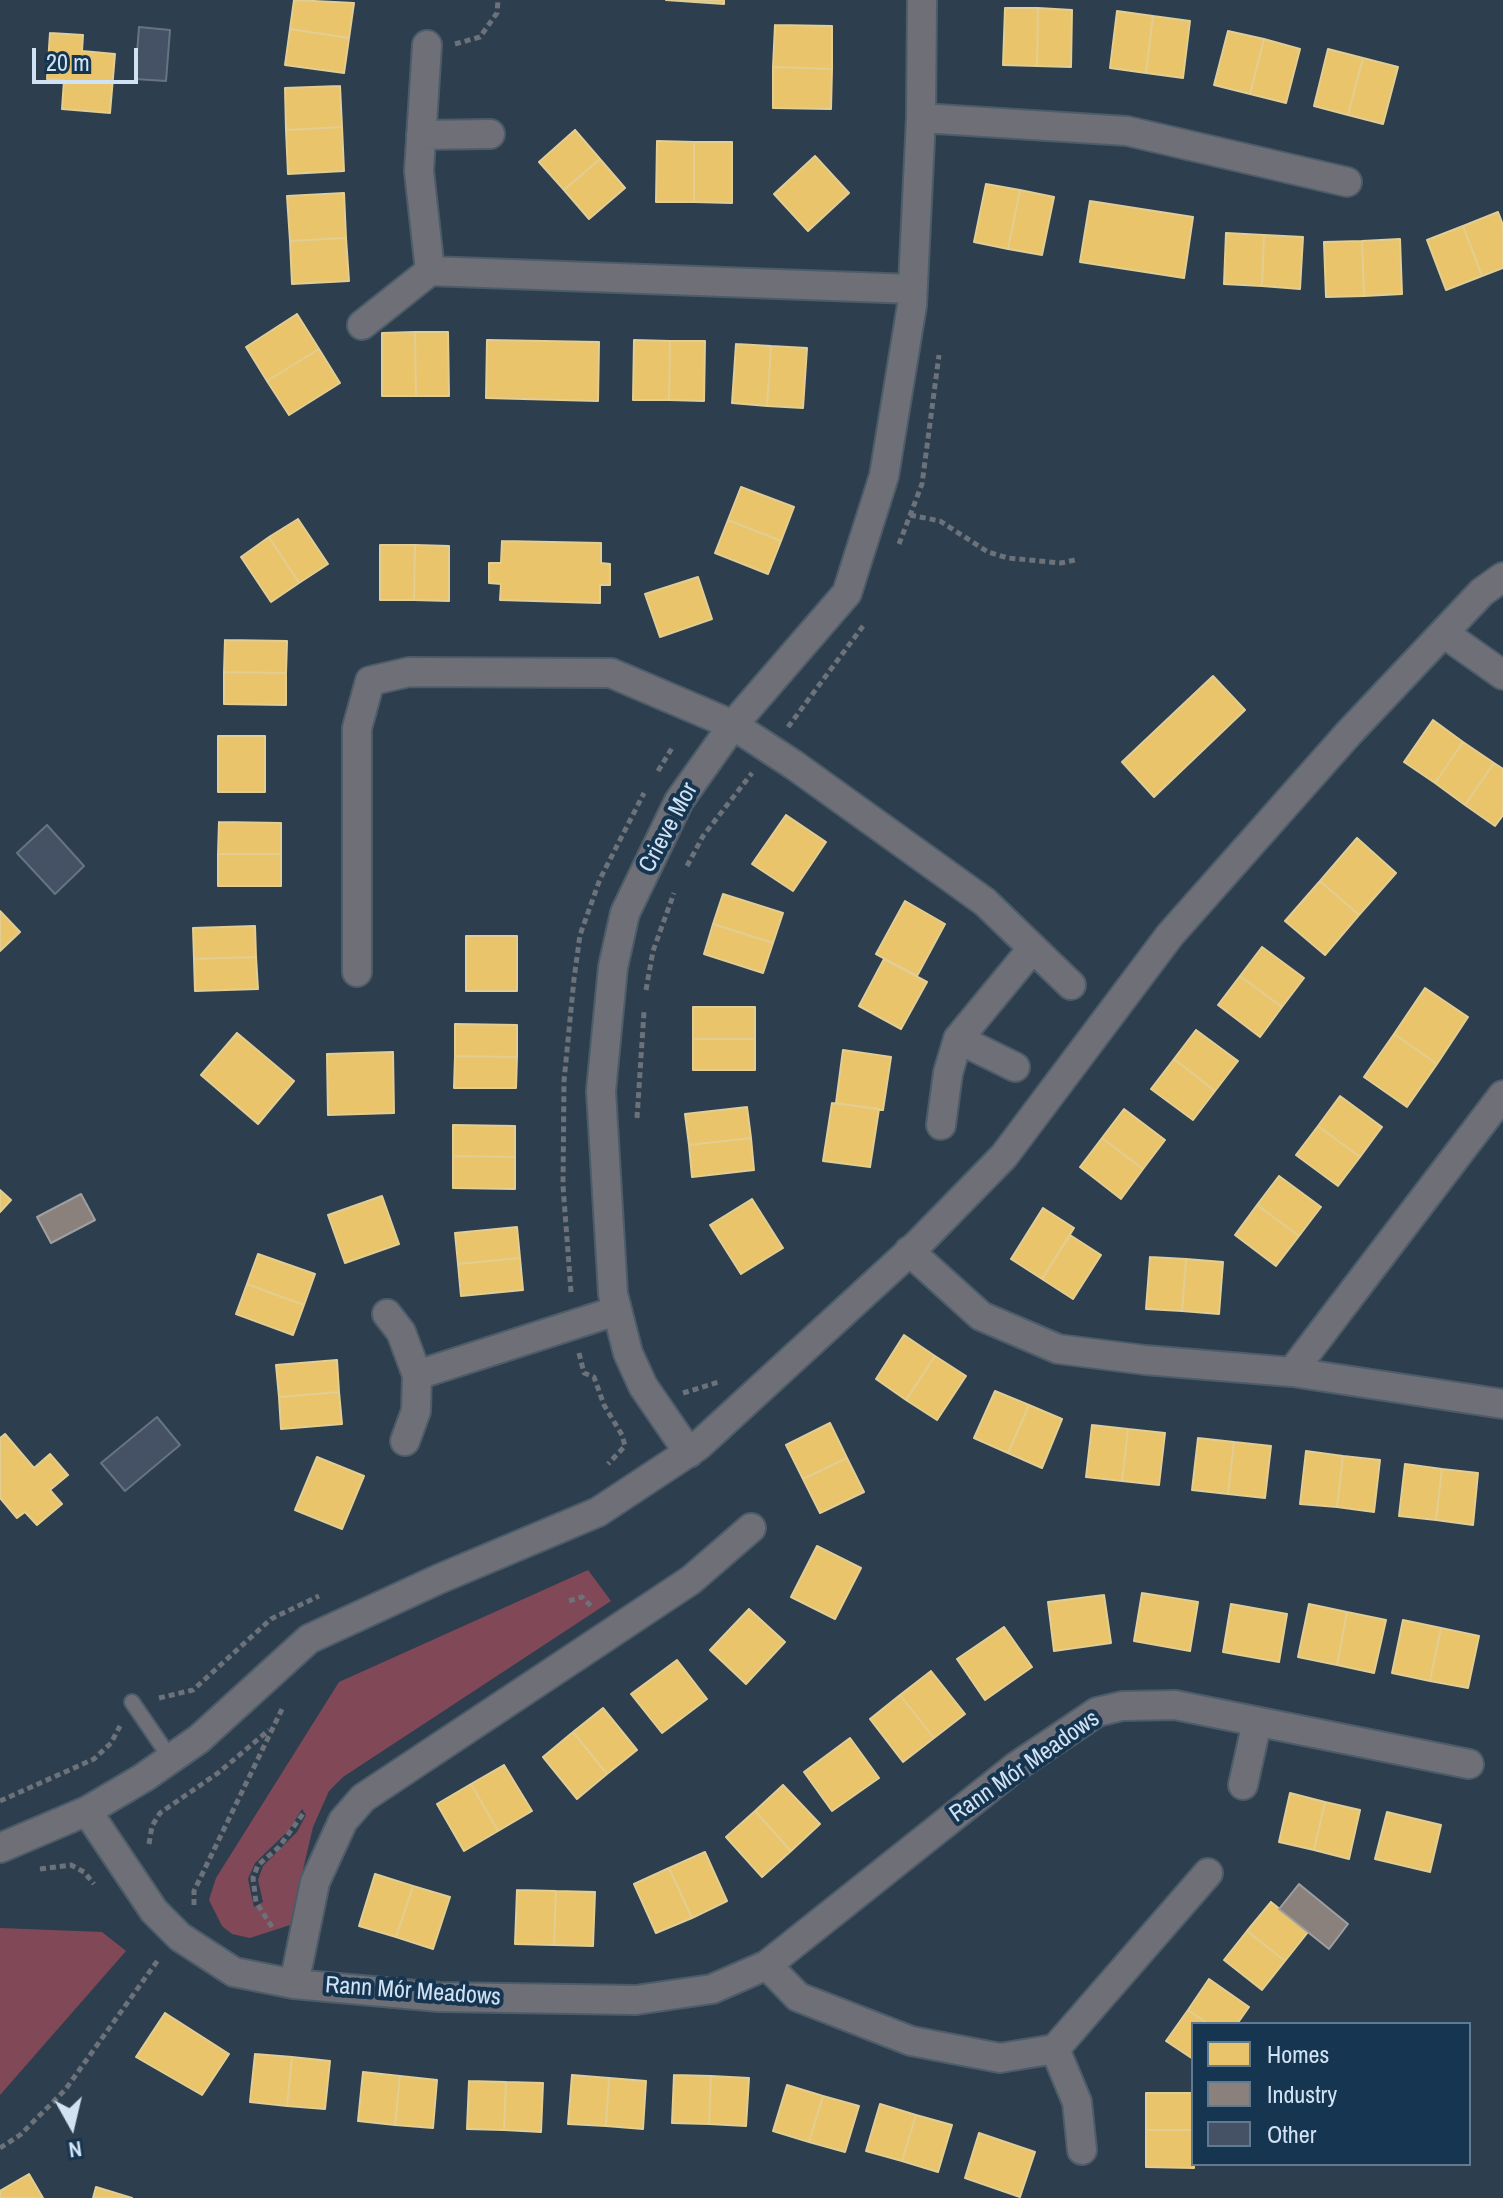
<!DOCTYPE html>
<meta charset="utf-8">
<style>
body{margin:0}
#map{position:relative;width:1503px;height:2198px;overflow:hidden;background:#2d3f4e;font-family:"Archivo Narrow",sans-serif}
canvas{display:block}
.legend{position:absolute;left:1191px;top:2022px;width:280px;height:144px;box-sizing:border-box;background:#163550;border:2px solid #607a91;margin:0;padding:10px 14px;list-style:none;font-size:24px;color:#d0e2f3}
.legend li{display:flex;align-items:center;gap:16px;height:40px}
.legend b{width:40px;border:2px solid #607a91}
.north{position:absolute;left:32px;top:2086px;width:80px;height:80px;-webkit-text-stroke:6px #163550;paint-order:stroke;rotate:172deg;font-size:22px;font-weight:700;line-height:32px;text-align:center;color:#d0e2f3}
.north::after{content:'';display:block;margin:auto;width:28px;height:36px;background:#d0e2f3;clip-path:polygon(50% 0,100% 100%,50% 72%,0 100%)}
.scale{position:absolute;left:32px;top:48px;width:106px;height:36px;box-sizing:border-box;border:4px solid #d0e2f3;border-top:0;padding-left:10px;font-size:24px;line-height:28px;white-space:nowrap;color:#d0e2f3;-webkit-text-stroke:6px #163550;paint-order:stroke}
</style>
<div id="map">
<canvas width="1503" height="2198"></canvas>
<ul class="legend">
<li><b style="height:22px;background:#e9c46a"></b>Homes</li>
<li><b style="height:22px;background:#8a817c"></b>Industry</li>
<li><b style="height:22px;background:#455265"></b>Other</li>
</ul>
<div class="north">N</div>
<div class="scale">20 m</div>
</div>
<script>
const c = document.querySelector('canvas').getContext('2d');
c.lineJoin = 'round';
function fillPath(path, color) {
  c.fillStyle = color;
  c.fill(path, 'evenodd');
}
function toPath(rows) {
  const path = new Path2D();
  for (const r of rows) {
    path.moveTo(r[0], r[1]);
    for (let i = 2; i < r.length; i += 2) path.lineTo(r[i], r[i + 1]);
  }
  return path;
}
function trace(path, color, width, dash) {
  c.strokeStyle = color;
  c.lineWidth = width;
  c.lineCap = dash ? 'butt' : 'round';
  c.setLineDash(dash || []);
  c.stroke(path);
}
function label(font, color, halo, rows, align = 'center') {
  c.font = font + ' "Archivo Narrow",sans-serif';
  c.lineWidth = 8;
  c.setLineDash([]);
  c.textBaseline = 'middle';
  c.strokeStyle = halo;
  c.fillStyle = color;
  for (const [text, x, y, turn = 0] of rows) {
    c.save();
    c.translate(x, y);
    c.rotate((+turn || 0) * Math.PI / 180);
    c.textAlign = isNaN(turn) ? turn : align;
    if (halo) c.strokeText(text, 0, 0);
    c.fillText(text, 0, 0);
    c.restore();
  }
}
fillPath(toPath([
 [588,1570,611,1601,343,1777,329,1791,313,1827,290,1925,250,1938,232,1934,222,1926,209,1900,216,1878,339,1682],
 [302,1809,306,1815,297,1832,263,1866,258,1880,263,1902,254,1907,248,1879,255,1863,289,1830],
 [0,1928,102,1932,126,1951,0,2095]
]), '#814857');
const homes = toPath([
 [294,0,354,3,349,38,290,29,294,0],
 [666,0,724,0,724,4,666,0],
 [1005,8,1038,8,1037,66,1003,65,1005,8],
 [1038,8,1072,10,1071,67,1037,66,1038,8],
 [1117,11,1153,16,1146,73,1110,68,1117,11],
 [1153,16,1190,21,1183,78,1146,73,1153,16],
 [775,25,832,26,832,69,773,67,775,25],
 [290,29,349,38,344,73,285,65,290,29],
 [1228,31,1264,39,1250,94,1214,85,1228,31],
 [50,33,83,35,82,51,115,54,110,113,62,109,64,80,47,79,50,33],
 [1264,39,1300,49,1286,103,1250,94,1264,39],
 [1328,49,1363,58,1348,115,1314,106,1328,49],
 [1363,58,1398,67,1383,124,1348,115,1363,58],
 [773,67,832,69,831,109,773,108,773,67],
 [340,86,342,127,286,130,285,88,340,86],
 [342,127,344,171,288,174,286,130,342,127],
 [575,130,600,159,564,190,539,162,575,130],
 [657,141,694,142,694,202,656,202,657,141],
 [694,142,732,142,732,203,694,202,694,142],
 [815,156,849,193,808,231,774,194,815,156],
 [600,159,625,188,589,219,564,190,600,159],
 [986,184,1020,190,1008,249,974,242,986,184],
 [1020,190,1054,197,1042,255,1008,249,1020,190],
 [344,193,346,238,290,241,287,196,344,193],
 [1090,201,1193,217,1184,278,1080,262,1090,201],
 [1498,212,1503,225,1503,268,1482,276,1463,226,1498,212],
 [1463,226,1482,276,1446,290,1427,240,1463,226],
 [1226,233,1264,235,1262,286,1224,284,1226,233],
 [1264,235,1303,237,1300,289,1262,286,1264,235],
 [346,238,349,281,292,284,290,241,346,238],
 [1400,239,1402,294,1364,296,1362,241,1400,239],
 [1362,241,1364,296,1326,297,1324,242,1362,241],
 [297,314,319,349,267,381,246,347,297,314],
 [415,332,448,332,449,396,416,396,415,332],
 [415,332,416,396,382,396,382,333,415,332],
 [487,340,599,342,598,401,486,398,487,340],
 [634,340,670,341,669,400,633,400,634,340],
 [670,341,705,341,704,401,669,400,670,341],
 [736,344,771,346,767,406,732,403,736,344],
 [771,346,807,348,803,408,767,406,771,346],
 [319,349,340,383,289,415,267,381,319,349],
 [741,487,794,507,781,541,728,520,741,487],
 [298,519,328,564,299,583,269,537,298,519],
 [728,520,781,541,768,574,715,553,728,520],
 [269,537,299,583,271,602,241,557,269,537],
 [502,541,601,543,601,563,610,564,610,585,600,585,600,603,500,600,501,584,489,583,489,563,501,563,502,541],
 [380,545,415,545,414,600,380,600,380,545],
 [415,545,449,546,449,601,414,600,415,545],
 [698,577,712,619,660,637,645,594,698,577],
 [225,640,287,641,286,673,224,672,225,640],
 [224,672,286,673,286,705,224,704,224,672],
 [1213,676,1245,710,1154,797,1122,762,1213,676],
 [1433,720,1463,742,1435,783,1404,762,1433,720],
 [218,736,265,736,265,792,218,792,218,736],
 [1463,742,1494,763,1465,805,1435,783,1463,742],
 [1494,763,1503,769,1503,815,1495,826,1465,805,1494,763],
 [786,815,826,842,793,891,752,864,786,815],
 [219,822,281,823,281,854,218,854,219,822],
 [1357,838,1396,873,1359,915,1320,881,1357,838],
 [218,854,281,854,281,886,218,886,218,854],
 [1320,881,1359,915,1325,955,1285,921,1320,881],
 [723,894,783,913,773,943,713,924,723,894],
 [905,901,945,924,917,976,876,954,905,901],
 [0,911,20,932,0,951,0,911],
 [713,924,773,943,763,973,704,954,713,924],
 [255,926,256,957,194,959,193,928,255,926],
 [466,936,517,936,517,991,466,991,466,936],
 [1262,947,1304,978,1282,1007,1240,976,1262,947],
 [256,957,258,989,195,991,194,959,256,957],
 [884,959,927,982,901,1029,859,1006,884,959],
 [1240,976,1282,1007,1260,1037,1218,1005,1240,976],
 [1425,988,1468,1017,1437,1064,1394,1034,1425,988],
 [693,1007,755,1007,755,1039,693,1039,693,1007],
 [455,1024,517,1025,517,1057,455,1056,455,1024],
 [1196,1030,1238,1061,1215,1091,1174,1059,1196,1030],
 [237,1033,294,1081,258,1124,201,1075,237,1033],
 [1394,1034,1437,1064,1407,1107,1364,1077,1394,1034],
 [693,1039,755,1039,755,1070,693,1070,693,1039],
 [843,1050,891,1057,883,1110,836,1103,843,1050],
 [393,1052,394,1113,328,1115,327,1054,393,1052],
 [455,1056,517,1057,516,1088,454,1088,455,1056],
 [1174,1059,1215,1091,1193,1120,1151,1089,1174,1059],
 [1340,1096,1382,1127,1360,1157,1318,1126,1340,1096],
 [832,1103,879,1109,870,1167,823,1161,832,1103],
 [747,1107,751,1138,689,1145,685,1114,747,1107],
 [1124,1109,1165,1140,1143,1169,1102,1138,1124,1109],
 [453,1125,515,1126,515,1157,453,1156,453,1125],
 [1318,1126,1360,1157,1338,1186,1296,1155,1318,1126],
 [751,1138,754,1170,692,1177,689,1145,751,1138],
 [1102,1138,1143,1169,1121,1199,1080,1167,1102,1138],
 [453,1156,515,1157,515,1189,453,1188,453,1156],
 [1279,1176,1321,1207,1299,1236,1257,1205,1279,1176],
 [0,1190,11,1200,0,1212,0,1190],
 [382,1196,399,1244,345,1263,328,1215,382,1196],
 [752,1199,783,1248,741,1274,710,1225,752,1199],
 [1257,1205,1299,1236,1276,1266,1235,1235,1257,1205],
 [1043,1208,1074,1228,1042,1279,1011,1259,1043,1208],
 [517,1227,520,1258,458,1264,455,1233,517,1227],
 [1070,1235,1101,1255,1073,1299,1042,1279,1070,1235],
 [258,1254,315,1274,304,1305,247,1284,258,1254],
 [1150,1257,1186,1259,1182,1311,1146,1309,1150,1257],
 [520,1258,523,1290,461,1296,458,1264,520,1258],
 [1186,1259,1223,1262,1219,1314,1182,1311,1186,1259],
 [247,1284,304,1305,293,1335,236,1314,247,1284],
 [904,1335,935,1356,906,1400,876,1379,904,1335],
 [935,1356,966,1376,937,1420,906,1400,935,1356],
 [337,1360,339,1392,279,1397,276,1365,337,1360],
 [995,1391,1029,1405,1008,1453,974,1438,995,1391],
 [339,1392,342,1424,281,1429,279,1397,339,1392],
 [1029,1405,1062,1419,1042,1468,1008,1453,1029,1405],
 [830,1423,847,1458,803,1479,786,1445,830,1423],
 [1092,1425,1128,1429,1122,1481,1086,1477,1092,1425],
 [1128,1429,1165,1433,1159,1485,1122,1481,1128,1429],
 [5,1434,34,1468,50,1454,68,1475,50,1490,62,1504,37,1525,25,1512,17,1518,0,1498,0,1438,5,1434],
 [1198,1438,1234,1442,1228,1494,1192,1490,1198,1438],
 [1234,1442,1271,1446,1265,1498,1228,1494,1234,1442],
 [1306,1451,1343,1456,1337,1507,1300,1504,1306,1451],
 [1343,1456,1380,1460,1374,1512,1337,1507,1343,1456],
 [317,1457,364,1476,342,1529,295,1510,317,1457],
 [847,1458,864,1492,820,1513,803,1479,847,1458],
 [1405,1464,1442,1469,1436,1520,1399,1516,1405,1464],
 [1442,1469,1478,1473,1473,1525,1436,1520,1442,1469],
 [817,1546,861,1568,835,1619,791,1597,817,1546],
 [1142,1593,1198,1602,1190,1651,1134,1641,1142,1593],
 [1104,1595,1111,1643,1054,1651,1048,1602,1104,1595],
 [1231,1604,1287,1614,1279,1662,1223,1652,1231,1604],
 [1309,1604,1347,1612,1337,1665,1298,1657,1309,1604],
 [749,1609,785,1642,746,1684,710,1650,749,1609],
 [1347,1612,1386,1620,1374,1673,1337,1665,1347,1612],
 [1403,1620,1441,1628,1430,1681,1392,1673,1403,1620],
 [1004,1627,1032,1667,985,1700,957,1659,1004,1627],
 [1441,1628,1479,1636,1468,1688,1430,1681,1441,1628],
 [677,1660,707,1699,662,1733,631,1694,677,1660],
 [931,1671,965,1714,934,1738,900,1695,931,1671],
 [900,1695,934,1738,903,1762,870,1719,900,1695],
 [603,1708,637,1750,607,1774,573,1732,603,1708],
 [573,1732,607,1774,577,1799,543,1757,573,1732],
 [850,1738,879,1778,832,1811,804,1772,850,1738],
 [504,1765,532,1811,498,1831,471,1784,504,1765],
 [471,1784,498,1831,464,1851,437,1804,471,1784],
 [783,1785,820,1824,791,1851,755,1811,783,1785],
 [1290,1793,1325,1802,1314,1850,1279,1842,1290,1793],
 [1325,1802,1360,1810,1349,1859,1314,1850,1325,1802],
 [755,1811,791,1851,762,1877,726,1837,755,1811],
 [1387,1812,1441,1825,1430,1872,1375,1859,1387,1812],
 [705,1852,727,1901,692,1918,669,1868,705,1852],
 [669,1868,692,1918,656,1933,634,1884,669,1868],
 [375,1874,413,1886,396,1937,359,1926,375,1874],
 [413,1886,450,1897,433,1949,396,1937,413,1886],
 [517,1890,556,1891,554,1945,515,1944,517,1890],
 [556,1891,595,1892,593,1946,554,1945,556,1891],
 [1271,1902,1308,1932,1285,1961,1247,1931,1271,1902],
 [1247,1931,1285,1961,1262,1990,1224,1960,1247,1931],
 [1209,1979,1249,2007,1237,2024,1208,2024,1188,2010,1209,1979],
 [1188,2010,1208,2024,1193,2024,1193,2059,1166,2041,1188,2010],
 [165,2013,229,2054,202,2095,136,2057,165,2013],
 [255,2054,292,2057,287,2106,250,2102,255,2054],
 [292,2057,330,2061,325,2109,287,2106,292,2057],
 [363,2072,400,2076,395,2125,358,2121,363,2072],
 [572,2075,609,2078,606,2126,568,2124,572,2075],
 [674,2075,711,2076,709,2124,672,2123,674,2075],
 [400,2076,437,2080,433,2128,395,2125,400,2076],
 [711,2076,749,2078,746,2126,709,2124,711,2076],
 [609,2078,646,2081,643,2129,606,2126,609,2078],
 [469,2081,506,2082,504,2130,467,2129,469,2081],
 [506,2082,543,2083,541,2132,504,2130,506,2082],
 [787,2085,823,2096,809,2142,773,2131,787,2085],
 [1146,2093,1193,2093,1193,2130,1146,2130,1146,2093],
 [823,2096,859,2106,845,2152,809,2142,823,2096],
 [880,2104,916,2115,902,2161,866,2151,880,2104],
 [916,2115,952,2125,938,2172,902,2161,916,2115],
 [1146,2130,1193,2130,1194,2168,1146,2167,1146,2130],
 [979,2133,1035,2152,1020,2197,965,2178,979,2133],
 [29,2174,43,2198,0,2198,0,2191,29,2174],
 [96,2187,132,2198,93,2198,96,2187]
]);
fillPath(homes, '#e9c46a');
trace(homes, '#e2cd93', 2);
const industry = toPath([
 [81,1194,95,1220,51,1243,37,1217,81,1194],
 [1299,1884,1348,1924,1329,1949,1279,1909,1299,1884]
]);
fillPath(industry, '#8a817c');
trace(industry, '#9f9ea0', 2);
const building = toPath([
 [139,27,170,30,166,81,135,79,139,27],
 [47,825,84,866,55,894,17,853,47,825],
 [157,1417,180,1445,125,1491,101,1463,157,1417]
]);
fillPath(building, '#455265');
trace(building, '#687382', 2);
const lane = toPath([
 [132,1702,171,1759]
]);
const street = toPath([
 [921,118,1127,131,1347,182],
 [421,135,490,134],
 [430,271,912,289],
 [362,325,430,271,419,171,427,45],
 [1445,634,1503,675],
 [357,972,357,728,370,681,409,672,611,673,733,725,794,765,985,902,1071,985],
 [958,1039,1015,1067],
 [941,1125,948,1073,958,1039,1033,948],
 [909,1251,981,1316,1058,1349,1145,1360,1292,1372,1503,1404],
 [387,1314,401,1332,417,1375,416,1411,405,1441],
 [1292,1372,1503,1095],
 [417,1375,616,1311],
 [689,1453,643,1386,628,1353,613,1294,601,1091,613,967,625,913,679,801,733,725,847,593,884,476,912,305,921,118,922,0],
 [1243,1785,1257,1722],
 [87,1811,154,1911,180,1937,234,1972,294,1984,439,1997,636,2000,712,1989,767,1965,1017,1766,1097,1712,1122,1706,1175,1705,1469,1764],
 [0,1848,87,1811,143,1778,199,1739,309,1639,439,1579,598,1512,698,1446,918,1244,1004,1156,1170,935,1348,734,1482,592,1503,577],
 [767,1965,798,1997,911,2041,1000,2058,1055,2049,1208,1873],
 [294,1984,315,1882,343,1821,363,1798,691,1580,751,1528],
 [1055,2049,1077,2102,1082,2150]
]);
trace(lane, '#4d5c69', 18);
trace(street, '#4d5c69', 32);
trace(toPath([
 [455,44,480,37,497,13,498,0],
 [910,515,940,521,988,552,1008,558,1061,563,1075,560],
 [899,544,922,484,939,355],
 [788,727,863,626],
 [658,771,672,748],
 [687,866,703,836,752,773],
 [646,990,653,951,674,893],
 [637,1118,644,1012],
 [571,1292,563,1186,564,1081,574,979,580,935,600,879,644,793],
 [579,1353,584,1373,594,1377,604,1405,622,1435,625,1446,608,1464],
 [683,1393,719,1382],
 [569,1601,582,1597,592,1607],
 [159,1698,193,1690,271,1619,319,1596],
 [0,1801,94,1759,111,1743,120,1726],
 [149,1844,152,1826,160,1813,218,1773,269,1730],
 [40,1869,71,1865,84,1872,94,1884],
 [194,1905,194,1891,283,1707],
 [272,1927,256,1902,253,1878,258,1865,279,1847,305,1811],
 [0,2148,20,2135,65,2090,158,1960]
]), '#6d7179', 5, [6, 4]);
trace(lane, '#6f6f77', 14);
trace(street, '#6f6f77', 28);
label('24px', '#d0e2f3', '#163550', [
 ["Crieve Mor",669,828,-62],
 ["Rann Mór Meadows",1025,1767,-35],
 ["Rann Mór Meadows",413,1992,4]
]);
</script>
